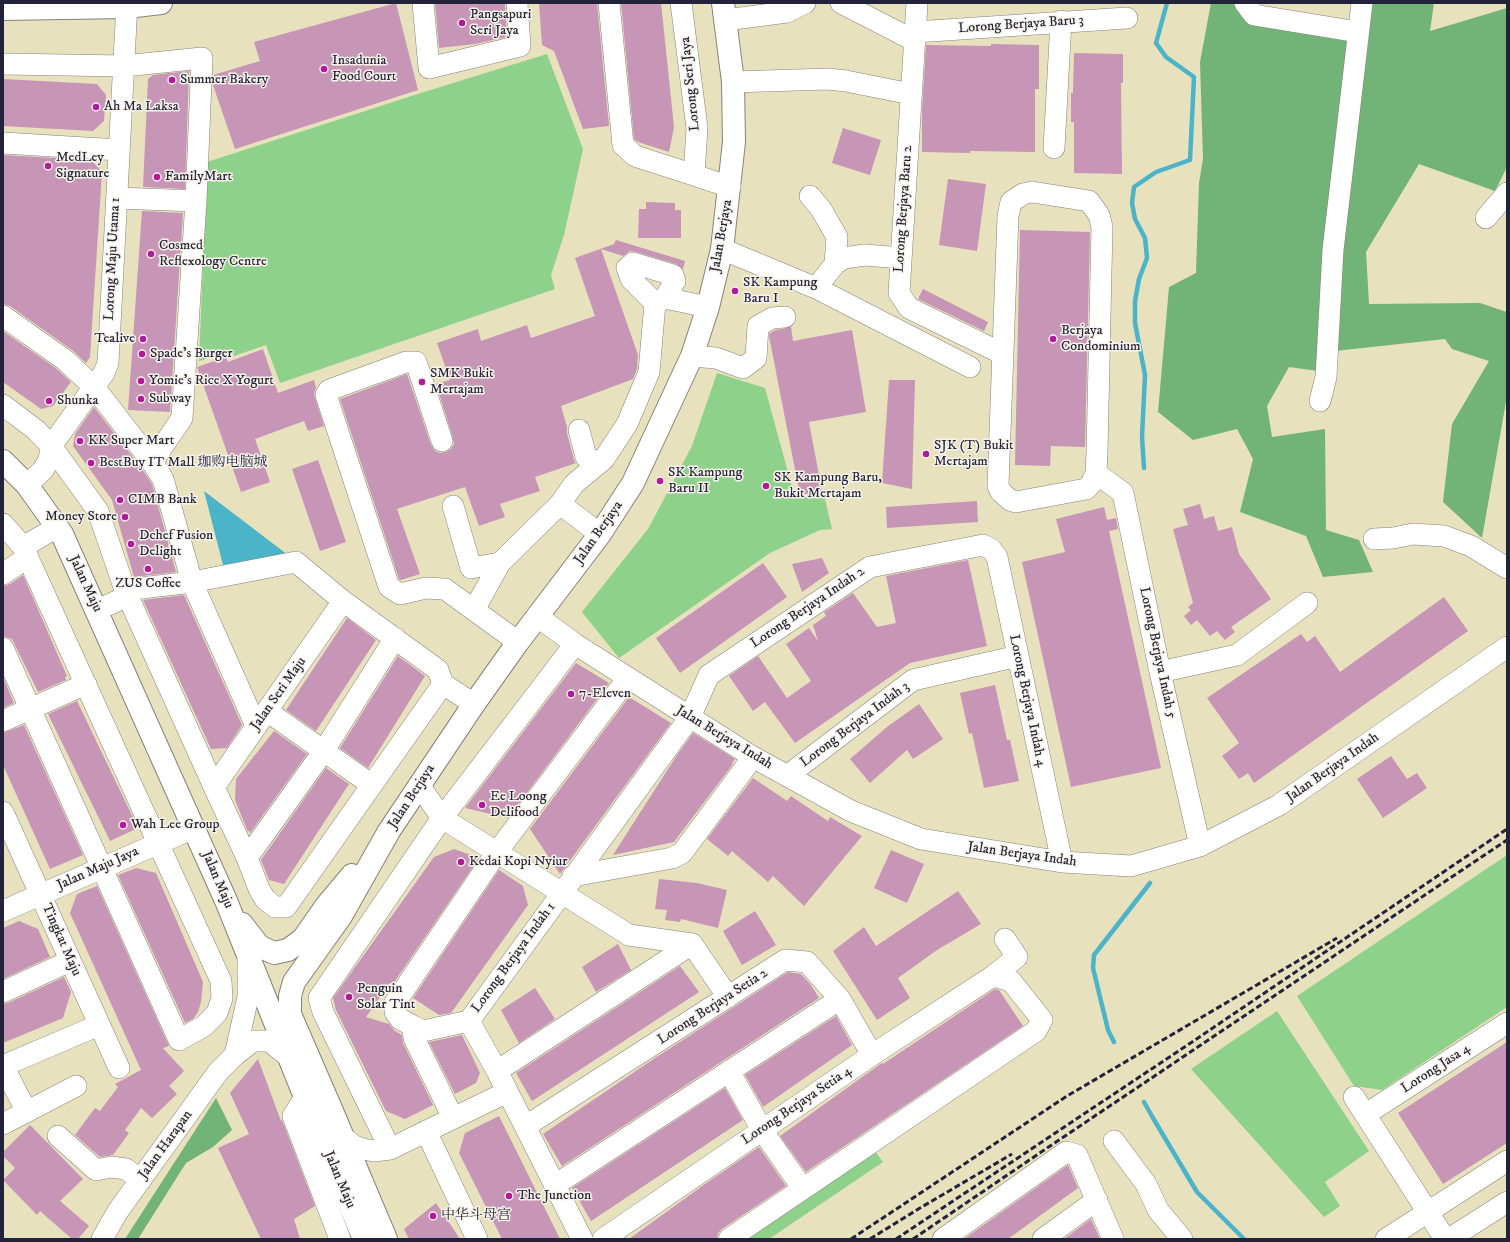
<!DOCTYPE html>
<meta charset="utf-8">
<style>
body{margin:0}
#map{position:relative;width:1510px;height:1242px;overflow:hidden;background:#e8e1bd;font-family:"IM FELL DW Pica",serif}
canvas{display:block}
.frame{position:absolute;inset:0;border:4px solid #22223b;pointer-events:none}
</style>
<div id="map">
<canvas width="1510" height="1242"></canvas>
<div class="frame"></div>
</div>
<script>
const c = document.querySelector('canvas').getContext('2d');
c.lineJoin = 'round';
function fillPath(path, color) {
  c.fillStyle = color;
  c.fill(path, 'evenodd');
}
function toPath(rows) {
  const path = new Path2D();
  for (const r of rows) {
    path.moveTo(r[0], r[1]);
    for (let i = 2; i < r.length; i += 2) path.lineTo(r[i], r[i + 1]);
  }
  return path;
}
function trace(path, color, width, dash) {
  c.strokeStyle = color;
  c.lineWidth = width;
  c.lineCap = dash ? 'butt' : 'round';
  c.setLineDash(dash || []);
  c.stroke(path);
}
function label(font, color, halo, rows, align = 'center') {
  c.font = font + ' "IM FELL DW Pica","Noto Serif SC",serif';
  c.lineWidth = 3;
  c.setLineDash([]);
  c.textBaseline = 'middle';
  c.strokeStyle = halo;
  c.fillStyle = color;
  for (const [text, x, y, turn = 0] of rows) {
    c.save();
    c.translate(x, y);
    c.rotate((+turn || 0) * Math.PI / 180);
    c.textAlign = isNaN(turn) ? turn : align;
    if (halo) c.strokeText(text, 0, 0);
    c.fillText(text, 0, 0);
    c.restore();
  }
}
fillPath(toPath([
 [547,54,583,149,564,235,551,275,555,289,280,383,266,345,234,356,231,352,199,361,207,162,424,92],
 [717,373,765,388,795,498,824,495,832,529,820,530,770,553,619,658,582,612,648,529,692,446],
 [1507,855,1507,1007,1382,1090,1354,1086,1297,996],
 [1277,1011,1369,1151,1325,1182,1340,1206,1324,1217,1191,1069],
 [872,1147,883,1162,769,1239,743,1239]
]), '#8dd18b');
fillPath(toPath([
 [1211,3,1235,3,1349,36,1318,371,1289,367,1267,406,1272,437,1325,429,1326,530,1359,540,1373,572,1323,577,1306,536,1240,512,1253,459,1237,429,1193,440,1158,412,1169,287,1196,273,1199,183,1203,159,1200,62],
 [1373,3,1434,3,1430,31,1507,8,1507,167,1495,191,1419,164,1366,252,1369,304,1480,303,1507,312,1507,396,1482,538,1443,502,1452,424,1489,361,1452,349,1445,339,1335,351,1342,241,1365,40],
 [216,1098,232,1130,213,1147,186,1163,138,1239,125,1239]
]), '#72b377');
fillPath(toPath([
 [204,491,288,555,223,565]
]), '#4bb4c9');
trace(toPath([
 [1144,468,1142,437,1145,375,1135,323,1135,301,1139,279,1147,258,1145,238,1135,219,1132,203,1134,187,1156,172,1190,160,1194,77,1166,57,1156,43,1167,3],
 [1114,1042,1108,1030,1093,968,1094,955,1150,883],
 [1144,1102,1153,1118,1197,1192,1244,1239]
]), '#4bb4c9', 4.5);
fillPath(toPath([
 [396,3,418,90,235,149,213,85,213,75,260,61,254,42],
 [435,3,505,3,507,37,475,44,439,48],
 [539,3,597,3,609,126,583,129,554,51,542,45],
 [621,3,661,3,674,127,669,152,638,142,634,139],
 [991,44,1039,45,1039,89,1035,89,1035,152,970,151,970,153,922,152,922,111,926,45,991,46],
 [1074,53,1123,54,1123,83,1121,83,1122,174,1074,173,1074,122,1071,122,1071,93,1073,93],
 [189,71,185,189,143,187,148,79,153,75],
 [3,79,97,84,106,95,104,121,93,131,3,126],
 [843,128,881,140,870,175,832,163],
 [3,155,91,160,102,172,90,357,86,363,72,350,10,306,3,304],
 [948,179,986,184,977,251,939,245],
 [646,202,675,203,675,210,681,210,681,238,638,238,639,209,646,209],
 [142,211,183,213,170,412,128,410],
 [1020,230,1090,232,1085,447,1051,446,1050,466,1015,465],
 [616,240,685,261,683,269,676,264,636,252,630,251,623,256,601,249,638,355,637,369,633,379,561,406,567,427,567,433,574,460,576,463,535,477,540,491,500,504,505,517,479,526,465,487,397,509,420,574,401,580,399,579,340,399,407,374,431,445,434,450,439,453,446,452,451,449,454,444,453,438,436,384,450,380,437,343,478,329,481,341,527,325,531,338,595,316,575,258,614,244],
 [923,289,988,322,984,331,918,299],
 [791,327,793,341,852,330,866,412,809,422,822,491,800,495,769,336,770,333,776,330],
 [3,331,57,369,71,382,53,406,41,409,3,382],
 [263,349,278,393,314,380,316,388,314,393,315,398,324,426,308,431,304,421,255,439,270,482,241,492,197,367,226,357,228,362],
 [889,380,915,380,912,489,882,483],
 [94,407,142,469,152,484,176,572,134,577,112,500,73,446,75,434],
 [318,460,346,542,320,551,292,469],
 [977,501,978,522,887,528,886,507],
 [1200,504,1204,519,1214,516,1218,531,1232,527,1239,554,1271,599,1231,627,1235,632,1225,640,1217,631,1210,636,1197,620,1191,625,1184,616,1191,610,1188,607,1193,603,1173,529,1188,525,1183,509],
 [1104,507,1107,520,1116,518,1118,529,1109,531,1161,768,1071,787,1022,562,1065,552,1056,519],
 [822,558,829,573,802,592,792,564],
 [968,560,987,646,910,663,795,743,765,702,753,711,729,676,758,656,787,698,811,681,786,644,809,628,818,641,813,625,826,616,824,612,853,593,877,627,896,623,886,576],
 [763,563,787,597,680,673,656,638],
 [23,575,67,676,65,677,66,680,38,692,12,639,3,636,3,586,10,584],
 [184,595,242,725,227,748,211,749,143,600],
 [1444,597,1468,631,1254,783,1248,773,1239,779,1222,756,1239,743,1207,698,1301,634,1307,642,1315,636,1340,672],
 [347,618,376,640,316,731,286,710],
 [398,656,425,676,368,768,340,748],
 [576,663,609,683,508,818,465,808],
 [3,677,14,703,3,708],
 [995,685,1007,740,1010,740,1019,781,984,788,972,733,969,734,960,693],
 [629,697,671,723,560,874,530,829],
 [77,701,138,828,110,841,48,714],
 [919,704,943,739,913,759,907,750,870,783,850,759,887,727],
 [24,725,83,855,50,869,3,765,3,733],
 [274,731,307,754,250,833,249,830,248,832,235,800,236,779],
 [693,733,735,759,732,763,733,764,674,842,613,855,677,755],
 [1391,756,1407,779,1417,773,1427,788,1383,818,1357,779],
 [326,768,349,784,284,884,269,880,261,860],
 [753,778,787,801,791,796,828,821,830,817,862,836,804,906,773,876,768,882,732,851,728,856,707,839],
 [454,849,479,858,393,984,390,983,366,1017,389,1024,395,1031,402,1035,403,1043,433,1105,405,1119,386,1111,336,1010,333,998,434,857],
 [891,850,924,864,907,903,874,888],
 [136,868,156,873,203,982,201,1002,198,1012,193,1019,185,1023,118,875],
 [499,870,523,886,528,905,451,1013,439,1015,413,998],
 [659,879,697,883,727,890,718,928,681,919,680,922,665,920,667,910,655,909],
 [97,886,169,1046,163,1048,184,1071,169,1086,177,1094,152,1118,141,1108,125,1130,129,1133,113,1155,100,1157,75,1135,95,1108,100,1111,118,1087,115,1084,141,1070,70,913,77,894],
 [958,891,981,924,937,950,898,978,910,998,877,1020,833,951,864,927,876,946],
 [755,911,776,945,742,965,723,931],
 [19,921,38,929,50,957,3,979,3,928],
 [618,944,631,970,596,992,582,967],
 [680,966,699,992,532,1101,516,1073],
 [788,972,801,974,811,985,819,998,562,1166,543,1134,655,1058],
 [64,977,71,992,63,1018,3,1043,3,1004,8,1003],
 [535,988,555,1019,519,1043,501,1010],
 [995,989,999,990,1023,1026,806,1172,780,1136,879,1065,882,1063,883,1064],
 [836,1016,852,1045,763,1107,745,1075],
 [462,1035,480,1073,476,1083,455,1094,429,1042],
 [1507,1042,1507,1143,1443,1184,1398,1113],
 [258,1059,281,1121,282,1120,315,1206,294,1219,300,1239,261,1239,218,1148,249,1134,230,1093],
 [725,1088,743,1120,591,1221,572,1188],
 [499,1116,560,1239,502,1239,459,1153,465,1133],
 [30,1125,83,1179,60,1201,89,1226,78,1239,72,1239,40,1211,37,1215,3,1180,15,1168,3,1156,3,1152],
 [759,1147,786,1186,722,1229,718,1233,717,1238,629,1239,705,1184],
 [1068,1165,1078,1188,1008,1239,964,1239],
 [436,1203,460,1239,409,1239,404,1229],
 [1091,1219,1100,1239,1064,1239]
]), '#c795b6');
const minor = toPath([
 [423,3,429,68,520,46,517,3],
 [609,3,623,145,635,156,694,175],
 [681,3,697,128,694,175,730,187],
 [841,3,915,41],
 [917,3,899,293,909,308,1003,354],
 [1245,3,1254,15,1358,32],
 [726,20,787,12,805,3],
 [915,32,1127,18],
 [3,64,124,66,202,58,196,201,182,418,152,462],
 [733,82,828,79,846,81,911,94],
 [3,143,119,150],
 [1054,148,1061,21],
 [1032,192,1089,201,1099,215,1102,227,1097,452,1096,473,1091,484,1086,489,1016,502,1010,500,1001,492,998,486,1008,216,1011,202,1023,194,1032,192],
 [810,196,821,209,837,237,835,264,816,288],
 [117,198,196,201],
 [1486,218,1507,193],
 [722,249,816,288,970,367],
 [835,264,844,258,865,255,901,258],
 [655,303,631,279,627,268,633,263,673,275,675,281,665,298],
 [3,316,65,360,94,387,152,462,163,479,192,582,256,726],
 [692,356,716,358,743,368,756,358,758,326,772,318,785,317],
 [1320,401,1326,377,1333,250,1362,3],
 [3,405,36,430,51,446,98,511,125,590,214,787,247,858,259,889,265,899,275,907,286,907,443,684],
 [579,430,586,457,592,462,604,459,627,424,649,372,655,303,665,298,708,307],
 [442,441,416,362,406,362,329,390,326,395,389,587,400,594,426,588,445,589,518,642],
 [1096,473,1123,493,1160,672,1200,846],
 [27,485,43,470,49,460,51,446,104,373,108,363,127,3],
 [560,504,600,534],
 [453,506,471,568,500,563],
 [3,524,23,547,221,981,222,998,217,1013,204,1026,179,1040,3,648],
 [1374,539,1393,538,1413,534,1444,536,1471,546,1507,568],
 [23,547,57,527],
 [3,574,28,557],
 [125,590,192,582,296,562,343,601,438,670,443,684,474,704],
 [97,610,128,596],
 [474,610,500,563,560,504,574,484,604,459],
 [537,616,575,644,753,757,851,811,921,839,1062,862,1131,866,1200,846,1279,805,1507,647],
 [1160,672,1237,655,1307,603],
 [267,711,372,785],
 [3,721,86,684],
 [787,776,913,680,1018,656],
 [419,785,442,818,629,935,692,944,728,997],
 [214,787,343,601],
 [3,812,119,1068],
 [247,858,323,752,395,638],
 [573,876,672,858,682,853,753,757],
 [3,911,194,828],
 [3,992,70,961],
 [469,1021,690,717,709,675,870,567,983,545,991,549,997,557,1062,862],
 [469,1021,497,1071,582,1239],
 [413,1026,423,1031,469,1021],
 [235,1055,248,997,248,959],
 [3,1066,99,1025],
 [3,1066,27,1112],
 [497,1071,692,944],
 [729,1071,762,1130,803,1189],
 [305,1097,293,1116,340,1239],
 [1354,1097,1445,1239],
 [1366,1114,1507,1023],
 [453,1118,414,1038,413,1026,400,1019,395,1012,395,1003,497,852,628,678],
 [3,1124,76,1086],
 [526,1126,785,960,807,962,840,999,872,1055],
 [426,1131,477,1239],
 [58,1136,96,1170,111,1167,126,1169,141,1180],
 [343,1137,354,1146,363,1149,374,1151,390,1149,507,1092],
 [1114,1141,1146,1184,1158,1210,1182,1239],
 [390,1149,323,1012,319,998,442,818,575,644],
 [555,1185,840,999],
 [102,1239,118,1211,218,1072,235,1055,253,1041,269,1041,288,1056],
 [603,1239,872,1055,993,976,1017,957,1005,939],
 [729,1239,1036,1031,1042,1020,1011,981,993,976],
 [943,1239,1066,1152,1077,1155,1113,1239],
 [1043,1239,1097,1200],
 [1386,1239,1507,1161],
 [1449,1239,1507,1202]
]);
const major = toPath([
 [3,9,127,7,161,3],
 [3,461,27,485,62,534,227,903,305,1097,364,1239],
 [242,924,259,946,274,953,288,950,303,939,326,906,352,875],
 [386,1239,332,1111,290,1014,290,996,294,982,341,916,389,831,474,704,518,642,600,534,633,483,692,356,708,307,722,249,734,142,733,82,723,3]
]);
trace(minor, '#85827c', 22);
trace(major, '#85827c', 24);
trace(minor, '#fff', 21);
trace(major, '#fff', 22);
trace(toPath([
 [851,1239,1067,1096,1337,938],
 [870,1239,920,1208,1012,1154],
 [896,1239,1195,1040,1507,829],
 [913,1239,1053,1144,1507,840]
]), '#22223b', 3, [6, 3]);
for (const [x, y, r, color] of [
 [462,23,4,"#b5179e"],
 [324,69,4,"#b5179e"],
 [172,80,4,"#b5179e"],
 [96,107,4,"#b5179e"],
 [48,166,4,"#b5179e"],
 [157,177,4,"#b5179e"],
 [151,254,4,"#b5179e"],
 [735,291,4,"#b5179e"],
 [143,339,4,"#b5179e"],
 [1053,339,4,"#b5179e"],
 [142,354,4,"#b5179e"],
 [141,381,4,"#b5179e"],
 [422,382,4,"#b5179e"],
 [141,399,4,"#b5179e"],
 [49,401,4,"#b5179e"],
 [80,441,4,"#b5179e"],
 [926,454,4,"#b5179e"],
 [91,463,4,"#b5179e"],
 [660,481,4,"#b5179e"],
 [766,486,4,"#b5179e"],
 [120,500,4,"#b5179e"],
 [125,517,4,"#b5179e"],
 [131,544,4,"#b5179e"],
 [148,569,4,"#b5179e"],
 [571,694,4,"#b5179e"],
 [482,805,4,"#b5179e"],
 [123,825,4,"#b5179e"],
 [461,862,4,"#b5179e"],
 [349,997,4,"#b5179e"],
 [509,1196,4,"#b5179e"],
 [433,1216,4,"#b5179e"]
]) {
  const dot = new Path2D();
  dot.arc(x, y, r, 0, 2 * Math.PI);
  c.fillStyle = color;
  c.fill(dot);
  trace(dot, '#f7f3e8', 1.5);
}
label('14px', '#22223b', '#f7f3e8', [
 ["Pangsapuri",470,15],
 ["Seri Jaya",470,31],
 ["Insadunia",332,61],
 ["Food Court",332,77],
 ["Summer Bakery",180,80],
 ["Ah Ma Laksa",104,107],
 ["MedLey",56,158],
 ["Signature",56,174],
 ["FamilyMart",165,177],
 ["Cosmed",159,246],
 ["Reflexology Centre",159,262],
 ["SK Kampung",743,283],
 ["Baru I",743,299],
 ["Berjaya",1061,331],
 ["Condominium",1061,347],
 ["Tealive",135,339,"right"],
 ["Spade's Burger",150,354],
 ["SMK Bukit",430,374],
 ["Mertajam",430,390],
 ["Yomie's Rice X Yogurt",149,381],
 ["Subway",149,399],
 ["Shunka",57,401],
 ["KK Super Mart",88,441],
 ["SJK (T) Bukit",934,446],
 ["Mertajam",934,462],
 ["BestBuy IT Mall 珈购电脑城",99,463],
 ["SK Kampung",668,473],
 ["Baru II",668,489],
 ["SK Kampung Baru,",774,478],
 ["Bukit Mertajam",774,494],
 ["CIMB Bank",128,500],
 ["Money Store",117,517,"right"],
 ["Dchef Fusion",139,536],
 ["Delight",139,552],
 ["ZUS Coffee",148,584,"center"],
 ["7-Eleven",579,694],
 ["Ee Loong",490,797],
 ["Delifood",490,813],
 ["Wah Lee Group",131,825],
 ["Kedai Kopi Nyiur",469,862],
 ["Penguin",357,989],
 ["Solar Tint",357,1005],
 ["The Junction",517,1196],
 ["中华斗母宫",441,1216]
], 'left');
label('14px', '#22223b', '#f7f3e8', [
 ["Lorong Berjaya Baru 3",1021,25,-4],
 ["Lorong Seri Jaya",691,84,-96],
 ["Lorong Berjaya Baru 2",904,209,-86],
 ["Jalan Berjaya",722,236,-80],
 ["Lorong Maju Utama 1",113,259,-87],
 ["Jalan Berjaya",599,533,-55],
 ["Jalan Maju",85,584,65],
 ["Lorong Berjaya Indah 2",808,608,-34],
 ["Lorong Berjaya Indah 5",1157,653,78],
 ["Jalan Seri Maju",279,694,-55],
 ["Lorong Berjaya Indah 4",1027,701,78],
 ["Lorong Berjaya Indah 3",855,725,-37],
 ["Jalan Berjaya Indah",724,738,31],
 ["Jalan Berjaya Indah",1333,768,-35],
 ["Jalan Berjaya",412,797,-57],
 ["Jalan Berjaya Indah",1022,855,8],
 ["Jalan Maju Jaya",98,869,-24],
 ["Jalan Maju",217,880,67],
 ["Tingkat Maju",61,940,66],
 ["Lorong Berjaya Indah 1",514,958,-54],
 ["Lorong Berjaya Setia 2",713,1007,-33],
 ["Lorong Jasa 4",1436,1069,-33],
 ["Lorong Berjaya Setia 4",797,1106,-34],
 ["Jalan Harapan",166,1145,-54],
 ["Jalan Maju",339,1180,67]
]);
</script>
